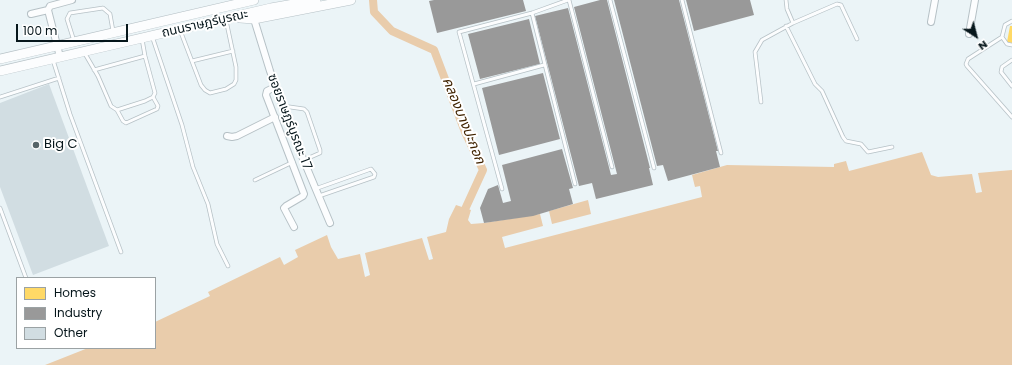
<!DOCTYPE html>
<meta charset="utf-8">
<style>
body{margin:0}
#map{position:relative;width:1012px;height:365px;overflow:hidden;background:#ebf4f7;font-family:Poppins,sans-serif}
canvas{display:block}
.legend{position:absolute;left:16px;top:277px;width:140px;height:72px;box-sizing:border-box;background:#fff;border:1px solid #9ba2a4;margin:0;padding:5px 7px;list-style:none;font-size:12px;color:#06161b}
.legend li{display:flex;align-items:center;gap:8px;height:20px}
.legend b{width:20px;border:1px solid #9ba2a4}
.north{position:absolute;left:956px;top:16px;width:40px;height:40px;-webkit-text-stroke:3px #fff;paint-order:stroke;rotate:144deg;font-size:11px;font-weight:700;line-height:16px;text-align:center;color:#06161b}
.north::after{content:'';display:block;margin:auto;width:14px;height:18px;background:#06161b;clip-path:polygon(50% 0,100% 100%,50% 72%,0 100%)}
.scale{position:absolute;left:16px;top:24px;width:112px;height:18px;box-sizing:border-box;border:2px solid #06161b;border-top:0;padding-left:5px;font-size:12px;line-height:14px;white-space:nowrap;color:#06161b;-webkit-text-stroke:3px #fff;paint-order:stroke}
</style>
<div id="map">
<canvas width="1012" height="365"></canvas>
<ul class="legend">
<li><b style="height:11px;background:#ffd966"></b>Homes</li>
<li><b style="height:11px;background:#999"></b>Industry</li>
<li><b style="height:11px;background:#d1dde2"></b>Other</li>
</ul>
<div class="north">N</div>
<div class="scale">100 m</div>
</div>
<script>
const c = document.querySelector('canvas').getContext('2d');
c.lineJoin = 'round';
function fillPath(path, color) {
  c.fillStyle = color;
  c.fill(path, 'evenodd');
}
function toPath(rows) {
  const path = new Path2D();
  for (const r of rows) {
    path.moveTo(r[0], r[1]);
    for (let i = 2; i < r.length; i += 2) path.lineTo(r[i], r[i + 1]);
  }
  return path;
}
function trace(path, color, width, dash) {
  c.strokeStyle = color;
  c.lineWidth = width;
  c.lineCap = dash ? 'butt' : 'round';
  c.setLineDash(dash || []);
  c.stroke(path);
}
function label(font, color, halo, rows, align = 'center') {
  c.font = font + ' Poppins,"Noto Sans Thai",sans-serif';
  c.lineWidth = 4;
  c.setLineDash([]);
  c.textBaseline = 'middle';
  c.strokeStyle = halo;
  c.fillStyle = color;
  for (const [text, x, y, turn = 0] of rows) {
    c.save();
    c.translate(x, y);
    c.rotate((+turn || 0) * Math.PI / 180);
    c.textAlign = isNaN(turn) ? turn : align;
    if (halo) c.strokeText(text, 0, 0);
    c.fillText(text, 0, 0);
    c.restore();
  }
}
fillPath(toPath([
 [922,152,931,175,938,177,972,174,976,193,982,192,978,173,1012,170,1012,365,45,365,88,348,155,348,155,322,210,296,208,292,280,257,284,265,298,257,295,250,327,235,331,247,338,259,360,254,365,277,370,275,365,253,422,238,429,260,433,259,427,237,446,232,449,219,456,205,471,210,468,220,471,224,484,223,540,214,543,226,502,237,505,248,702,197,700,186,695,187,692,175,727,165,834,167,834,164,846,161,849,171],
 [588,200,591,214,552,224,549,211]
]), '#e9ccab');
fillPath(toPath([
 [1010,26,1012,26,1012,43,1007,42]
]), '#ffd966');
fillPath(toPath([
 [434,0,523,0,526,11,437,33,429,1],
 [600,0,607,0,650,168,649,168,653,185,596,199,592,183,579,186,535,16,568,8,611,175,617,174,574,7],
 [614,0,679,0,718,151,716,151,720,167,668,181,663,165,657,166],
 [686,0,750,0,754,15,694,31],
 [529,19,540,64,480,79,468,34],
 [543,73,560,139,499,155,482,88],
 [562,149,573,188,569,189,573,204,533,216,484,223,480,208,488,189,498,185,503,203,511,201,502,165]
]), '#999');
trace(toPath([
 [373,0,374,12,392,31,434,50,465,132,483,170,461,218]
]), '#e9ccab', 8);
fillPath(toPath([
 [49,84,109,246,33,275,0,187,0,103]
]), '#d1dde2');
const service = toPath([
 [569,0,612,167],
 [610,0,654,168],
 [682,0,721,153],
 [786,0,787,9,793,23],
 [532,13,575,184],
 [1012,21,1005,25,1002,37,1007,44,1012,45],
 [786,26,815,84,822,91,843,137,846,141,861,144,868,152,892,147],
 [180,30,201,85,205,90,210,93,226,89,234,84,236,80,236,67,226,20],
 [152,36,182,125,193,167,208,204,217,244,228,266],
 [1002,37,968,59,966,64,967,66,1012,117],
 [74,41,67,19,70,13,103,8,110,14,113,31],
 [84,52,98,76,111,106,117,110,145,101,153,97,155,93,145,56,142,39],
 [53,60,70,114,121,252],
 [1012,60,1002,67,1001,72,1012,86],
 [192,61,233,51],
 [94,70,145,56],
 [474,84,544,65],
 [0,97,59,78],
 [761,102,755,52,762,40,793,23,837,4,841,5,857,39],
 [283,106,304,109,307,112,320,150,320,153,304,160],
 [117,110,123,121,126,123,157,109,158,106,153,97],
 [255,180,293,162],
 [315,189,371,169,375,174,374,177,319,196],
 [502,189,459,32,532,13,568,0],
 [0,208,26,278]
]);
const minor = toPath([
 [31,14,48,10],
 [254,19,270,71,296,142,330,223],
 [931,22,935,0],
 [969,34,975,0],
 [60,57,48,10,50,6,72,0],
 [275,87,267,91,266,95,304,194,303,196,286,206,284,208,294,227],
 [227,136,232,137,237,136,275,117]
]);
const secondary = toPath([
 [240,18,254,19,351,0],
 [0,59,254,0],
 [0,71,271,8,316,0]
]);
trace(service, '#b6c1c6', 4.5);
trace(minor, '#b6c1c6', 8);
trace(secondary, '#b6c1c6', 10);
trace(service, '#fcfdfe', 3);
trace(minor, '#fcfdfe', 6);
trace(secondary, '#fcfdfe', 9);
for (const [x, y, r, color] of [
 [36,145,4,"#566468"]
]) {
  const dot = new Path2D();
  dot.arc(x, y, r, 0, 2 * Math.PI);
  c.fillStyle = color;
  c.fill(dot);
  trace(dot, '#fff', 1.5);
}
label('13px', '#06161b', '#fff', [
 ["ถนนราษฎร์บูรณะ",205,24,-13],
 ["ซอยราษฎร์บูรณะ 17",289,122,69]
]);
label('13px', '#06161b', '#fff', [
 ["Big C",44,145]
], 'left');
label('italic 14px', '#402300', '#fff', [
 ["คลองบางปะกอก",463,121,68]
]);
</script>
